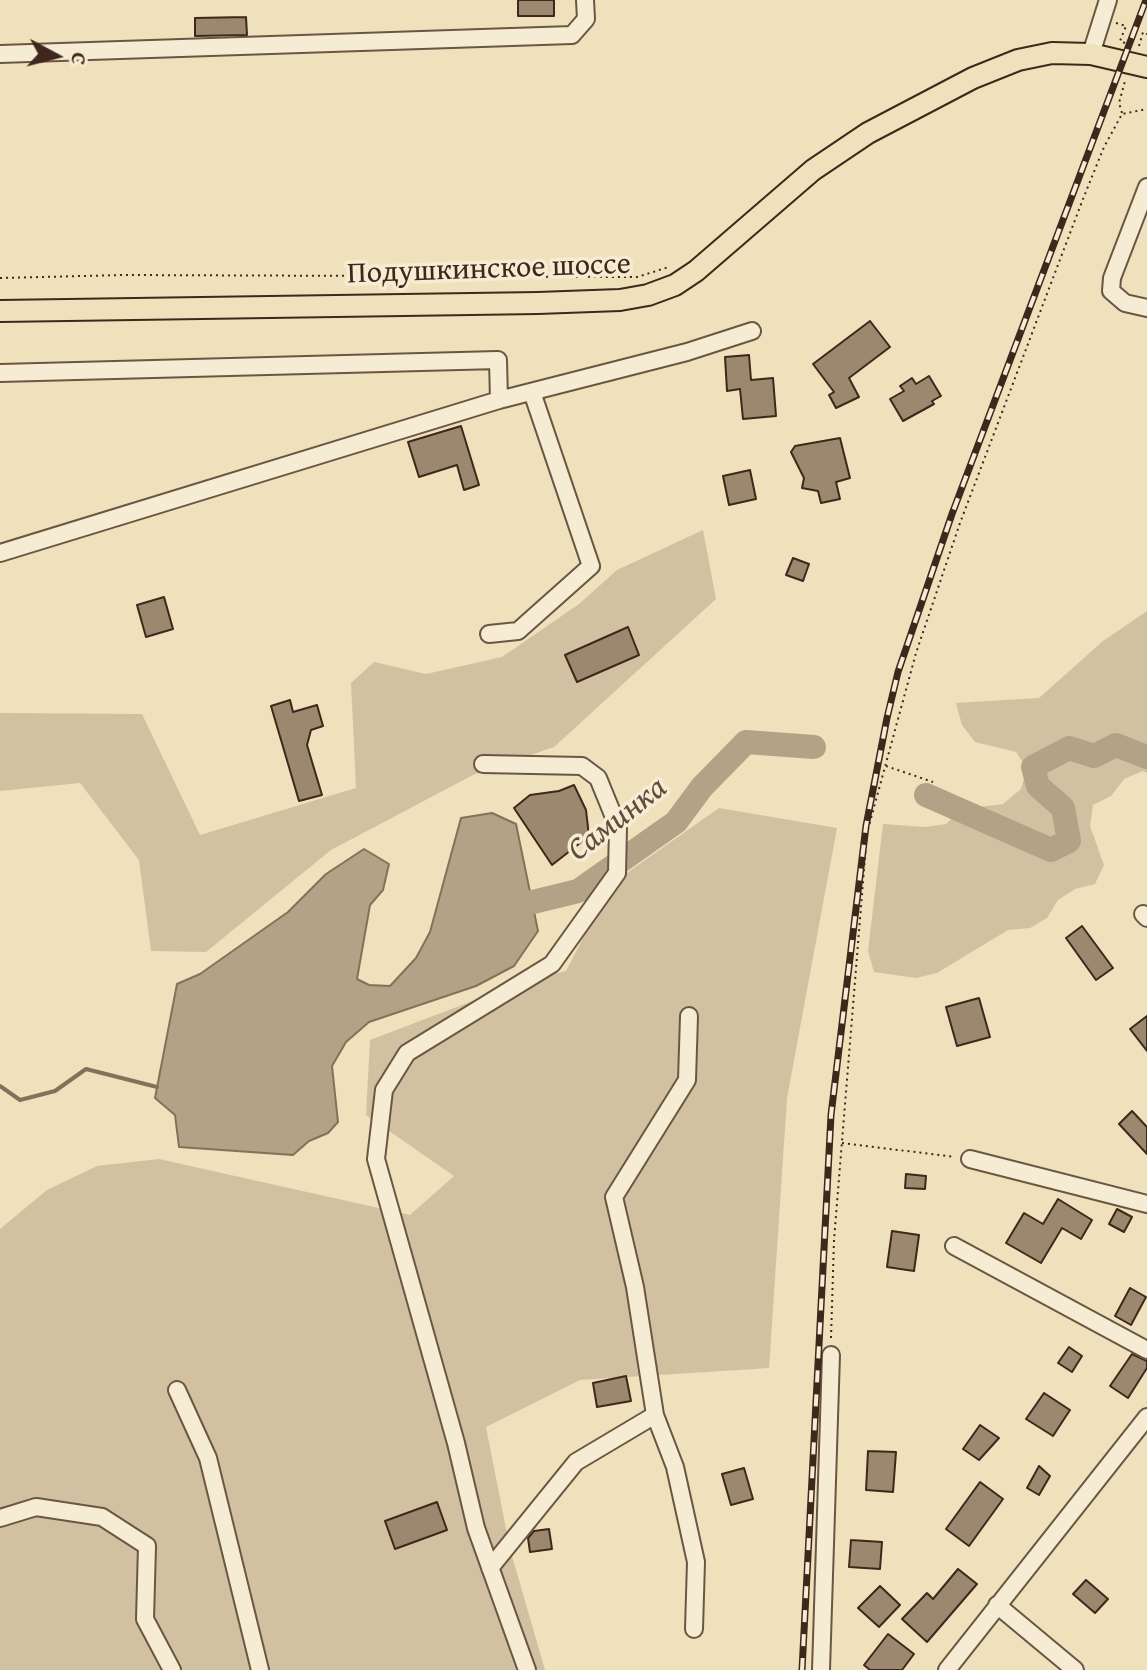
<!DOCTYPE html>
<meta charset="utf-8">
<style>
body{margin:0}
#map{position:relative;width:1147px;height:1670px;overflow:hidden;background:#efe1bc;font-family:"Gentium Book Plus",serif}
canvas{display:block}
.north{position:absolute;left:16px;top:16px;width:80px;height:80px;-webkit-text-stroke:6px #f5ecd3;paint-order:stroke;rotate:97deg;font-size:22px;font-weight:700;line-height:32px;text-align:center;color:#3f271b}
.north::after{content:'';display:block;margin:auto;width:28px;height:36px;background:#3f271b;clip-path:polygon(50% 0,100% 100%,50% 72%,0 100%)}
</style>
<div id="map">
<canvas width="1147" height="1670"></canvas>
<div class="north">С</div>
</div>
<script>
const c = document.querySelector('canvas').getContext('2d');
c.lineJoin = 'round';
function fillPath(path, color) {
  c.fillStyle = color;
  c.fill(path, 'evenodd');
}
function toPath(rows) {
  const path = new Path2D();
  for (const r of rows) {
    path.moveTo(r[0], r[1]);
    for (let i = 2; i < r.length; i += 2) path.lineTo(r[i], r[i + 1]);
  }
  return path;
}
function trace(path, color, width, dash) {
  c.strokeStyle = color;
  c.lineWidth = width;
  c.lineCap = dash ? 'butt' : 'round';
  c.setLineDash(dash || []);
  c.stroke(path);
}
function label(font, color, halo, rows, align = 'center') {
  c.font = font + ' "Gentium Book Plus",serif';
  c.lineWidth = 7;
  c.setLineDash([]);
  c.textBaseline = 'middle';
  c.strokeStyle = halo;
  c.fillStyle = color;
  for (const [text, x, y, turn = 0] of rows) {
    c.save();
    c.translate(x, y);
    c.rotate((+turn || 0) * Math.PI / 180);
    c.textAlign = isNaN(turn) ? turn : align;
    if (halo) c.strokeText(text, 0, 0);
    c.fillText(text, 0, 0);
    c.restore();
  }
}
fillPath(toPath([
 [703,530,716,599,554,747,473,775,331,850,206,952,151,951,139,860,80,783,0,791,0,713,142,714,200,835,356,788,351,683,374,662,426,674,502,657,579,604,617,570],
 [1147,611,1147,773,1143,771,1124,779,1111,796,1093,805,1090,826,1104,865,1095,884,1075,889,1058,900,1047,918,1030,928,1008,930,937,973,916,978,874,972,868,951,883,824,925,827,946,824,962,809,1003,804,1021,789,1027,769,1016,752,975,742,962,725,956,703,1039,698,1103,641],
 [719,808,837,828,787,1098,769,1368,580,1380,486,1427,510,1549,545,1670,0,1670,0,1229,47,1190,97,1166,159,1159,410,1215,454,1176,366,1115,370,1040,525,981,566,971,611,884]
]), '#d1c1a1');
const water = toPath([
 [492,813,516,824,538,931,514,966,476,986,369,1022,346,1042,332,1066,338,1122,328,1133,309,1141,293,1155,179,1147,175,1115,155,1098,177,984,200,974,288,912,326,874,364,849,389,864,383,890,370,905,357,979,369,985,390,986,416,958,430,932,461,818,492,813]
]);
fillPath(water, '#b3a285');
trace(water, '#85715b', 2);
trace(toPath([
 [0,1086,20,1100,55,1091,86,1069,157,1087]
]), '#85715b', 4);
trace(toPath([
 [926,795,1051,850,1069,841,1063,808,1038,786,1033,767,1069,748,1094,756,1116,745,1147,757],
 [533,902,578,891,676,822,702,787,746,742,814,747]
]), '#b3a285', 24);
const building = toPath([
 [518,0,554,0,554,16,518,16,518,0],
 [246,17,247,35,195,36,195,18,246,17],
 [870,321,890,347,849,378,859,397,836,408,829,395,834,392,813,364,870,321],
 [749,355,751,380,773,378,776,416,743,419,740,389,727,391,725,357,749,355],
 [929,376,941,396,932,401,934,404,903,421,890,399,904,391,900,386,912,378,916,384,929,376],
 [461,426,479,485,464,490,457,465,419,477,408,442,461,426],
 [840,438,850,478,836,482,840,499,821,503,818,491,802,488,804,478,791,452,795,446,840,438],
 [750,470,756,499,729,505,723,476,750,470],
 [793,558,809,564,803,581,786,575,793,558],
 [164,597,173,629,146,637,137,605,164,597],
 [628,627,639,655,577,682,565,655,628,627],
 [290,700,293,712,317,705,323,726,311,730,307,745,322,795,299,801,271,706,290,700],
 [574,785,586,810,589,836,552,865,514,808,530,795,559,791,574,785],
 [1082,926,1113,968,1096,980,1066,938,1082,926],
 [979,998,990,1037,957,1046,946,1007,979,998],
 [1147,1016,1147,1051,1130,1029,1147,1016],
 [1132,1111,1147,1127,1147,1154,1119,1124,1132,1111],
 [906,1174,926,1176,925,1189,905,1188,906,1174],
 [1058,1199,1092,1220,1081,1239,1062,1228,1041,1263,1006,1243,1024,1213,1043,1224,1058,1199],
 [1117,1209,1132,1217,1124,1232,1109,1224,1117,1209],
 [892,1231,919,1235,914,1271,887,1267,892,1231],
 [1130,1288,1146,1297,1131,1325,1115,1316,1130,1288],
 [1069,1347,1082,1356,1072,1372,1058,1363,1069,1347],
 [1132,1354,1147,1361,1147,1368,1128,1398,1110,1386,1132,1354],
 [626,1376,631,1401,597,1407,593,1383,626,1376],
 [1044,1393,1070,1410,1053,1436,1026,1419,1044,1393],
 [980,1425,999,1438,979,1460,963,1449,980,1425],
 [868,1451,896,1452,893,1492,866,1490,868,1451],
 [1039,1466,1050,1476,1039,1495,1027,1488,1039,1466],
 [744,1468,753,1499,731,1505,722,1474,744,1468],
 [980,1482,1003,1499,969,1546,946,1529,980,1482],
 [437,1502,447,1530,395,1549,385,1521,437,1502],
 [549,1529,552,1549,530,1552,528,1538,534,1531,549,1529],
 [851,1540,882,1542,880,1569,849,1567,851,1540],
 [958,1569,977,1584,927,1642,902,1619,927,1593,933,1599,958,1569],
 [1086,1580,1108,1599,1095,1613,1073,1594,1086,1580],
 [880,1586,900,1605,879,1627,858,1608,880,1586],
 [888,1634,914,1654,902,1670,870,1670,864,1665,888,1634]
]);
fillPath(building, '#9b886f');
trace(building, '#3f271b', 2);
const minor = toPath([
 [0,54,572,35,586,19,585,0],
 [1091,54,1108,0],
 [1147,187,1112,278,1111,291,1125,303,1147,308],
 [0,373,498,360,499,400,0,553],
 [499,400,687,352,752,331],
 [489,634,518,631,591,566,532,392],
 [483,764,582,766,598,778,618,827,617,873,552,964,407,1053,384,1090,376,1159,456,1443,476,1528,527,1670],
 [1143,914,1147,918],
 [689,1016,687,1080,614,1197,635,1287,655,1415,675,1467,696,1562,694,1629],
 [970,1159,1147,1204],
 [954,1246,1147,1350],
 [177,1390,208,1458,260,1670],
 [0,1518,36,1507,102,1517,147,1546,145,1619,172,1670],
 [490,1568,576,1462,655,1415],
 [997,1605,1075,1670],
 [821,1670,831,1355],
 [947,1670,1147,1417]
]);
const major = toPath([
 [0,311,538,303,620,300,648,295,675,285,696,271,813,170,868,133,973,78,1018,60,1052,53,1091,54,1147,67]
]);
trace(minor, '#6b5643', 20);
trace(major, '#3f271b', 24);
trace(toPath([
 [1116,23,1126,26,1120,41,1130,45],
 [1139,46,1143,32,1147,34],
 [1122,113,1119,103,1125,81],
 [0,278,124,275,637,277,669,267],
 [886,766,933,782],
 [842,1143,955,1157],
 [831,1338,834,1240,867,833,916,653,960,523,1083,199,1104,147,1122,114,1147,109]
]), '#3f271b', 2, [2, 4]);
trace(minor, '#f5ecd3', 16);
trace(major, '#efe1bc', 20);
const rail = toPath([
 [802,1670,831,1115,866,826,887,718,898,672,952,514,1146,0]
]);
trace(rail, '#3f271b', 7);
trace(rail, '#f5ecd3', 4, [12]);
label('30px', '#3f271b', '#f5ecd3', [
 ["Подушкинское шоссе",489,270,-2]
]);
label('italic 32px', '#624c3b', '#f5ecd3', [
 ["Саминка",618,820,-38]
]);
</script>
